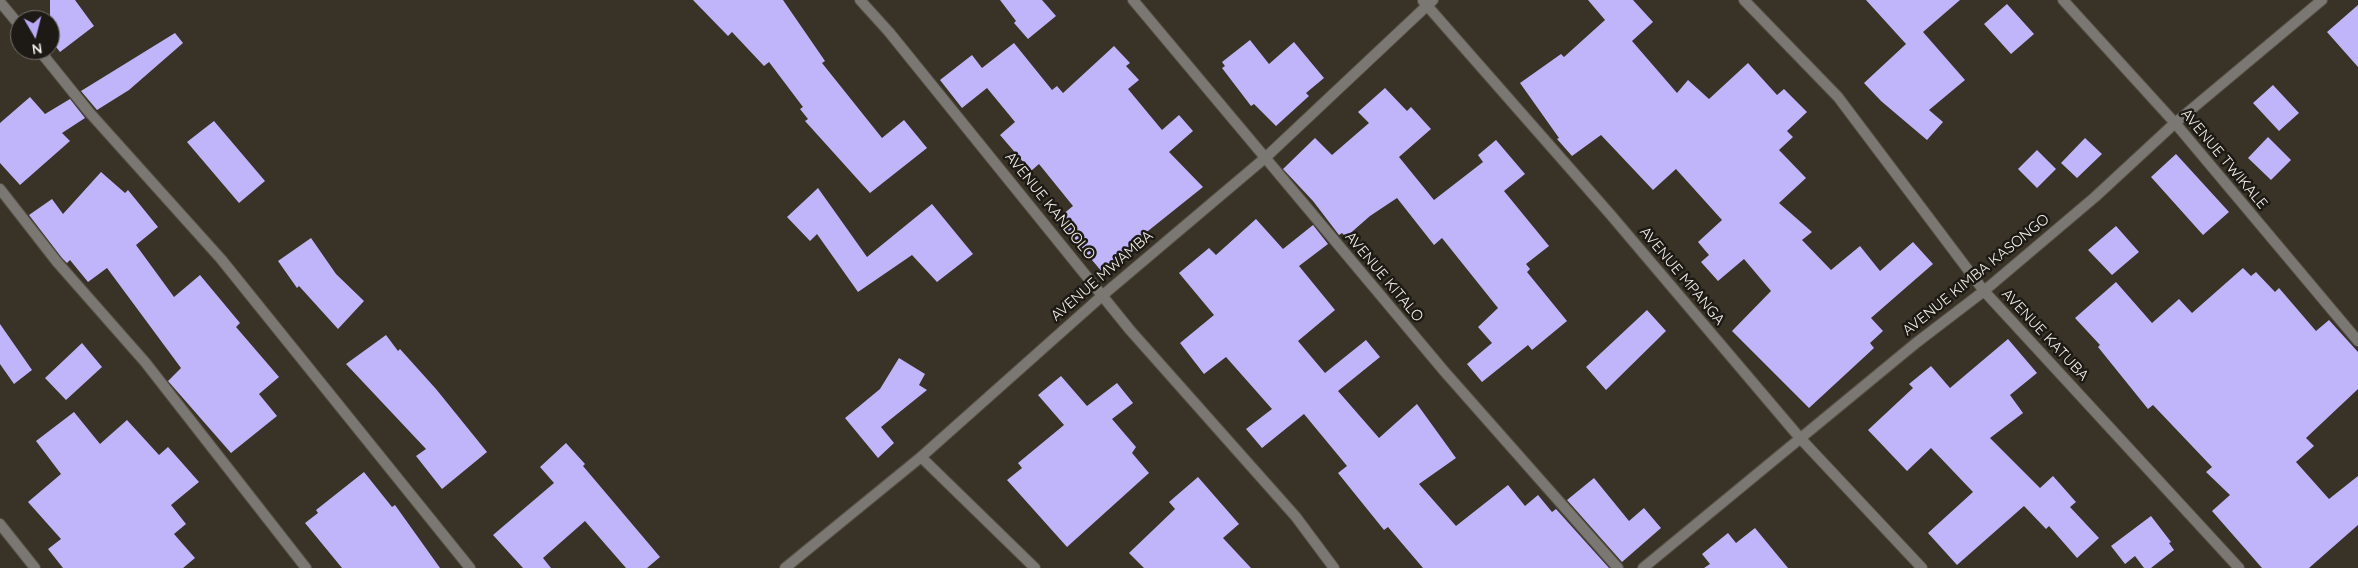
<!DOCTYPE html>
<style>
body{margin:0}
#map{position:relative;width:2358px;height:568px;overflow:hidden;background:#393227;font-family:Quicksand,sans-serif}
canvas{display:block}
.north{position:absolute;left:10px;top:10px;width:50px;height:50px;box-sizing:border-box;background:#1d1a15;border:1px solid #736f69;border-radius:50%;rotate:172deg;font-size:14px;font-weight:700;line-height:20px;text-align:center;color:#f4efe8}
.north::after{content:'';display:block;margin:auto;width:18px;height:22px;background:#b8abf7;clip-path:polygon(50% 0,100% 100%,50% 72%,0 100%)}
</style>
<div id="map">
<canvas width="2358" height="568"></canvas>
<div class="north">N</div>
</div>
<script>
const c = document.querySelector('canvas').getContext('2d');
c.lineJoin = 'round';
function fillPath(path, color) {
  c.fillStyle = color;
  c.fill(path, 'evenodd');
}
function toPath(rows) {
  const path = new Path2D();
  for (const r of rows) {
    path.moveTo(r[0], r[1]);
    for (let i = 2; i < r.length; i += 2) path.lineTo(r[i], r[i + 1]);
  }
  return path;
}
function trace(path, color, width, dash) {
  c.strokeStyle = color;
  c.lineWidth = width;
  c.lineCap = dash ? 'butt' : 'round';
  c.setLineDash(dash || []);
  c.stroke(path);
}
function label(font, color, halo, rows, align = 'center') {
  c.font = font + ' Quicksand,sans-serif';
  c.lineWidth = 5;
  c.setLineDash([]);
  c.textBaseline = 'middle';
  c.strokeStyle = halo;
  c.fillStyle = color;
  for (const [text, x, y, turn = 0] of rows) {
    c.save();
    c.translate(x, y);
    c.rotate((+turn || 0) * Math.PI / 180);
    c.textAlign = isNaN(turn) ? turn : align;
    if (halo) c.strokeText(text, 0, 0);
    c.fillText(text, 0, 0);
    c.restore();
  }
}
fillPath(toPath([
 [50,0,75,0,94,26,60,52,50,39],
 [693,0,783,0,825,61,822,63,882,138,904,120,927,148,870,193,805,121,808,119,800,109,803,107,769,62,764,66,732,32,728,36],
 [1000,0,1042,0,1056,16,1028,39,1014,23,1016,21],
 [1588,0,1633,0,1653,22,1632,41,1677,93,1688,80,1709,99,1748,63,1777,95,1784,89,1807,112,1787,131,1793,137,1779,150,1806,178,1779,203,1812,232,1802,240,1831,270,1860,246,1880,271,1913,242,1933,264,1871,318,1883,331,1870,343,1874,348,1809,408,1732,331,1771,291,1744,259,1718,281,1701,262,1709,255,1698,242,1722,220,1676,169,1653,190,1601,135,1572,156,1557,139,1559,138,1520,83,1561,54,1564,57,1605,20],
 [1866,0,1960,0,1923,32,1965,80,1929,110,1943,122,1927,140,1881,101,1864,83,1906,44],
 [2007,4,2034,34,2011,54,1984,24],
 [2358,5,2358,67,2327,32],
 [175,33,183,43,129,90,97,110,81,91],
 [1250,40,1269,64,1294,42,1324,78,1306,93,1309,96,1276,126,1254,104,1251,106,1222,68,1225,66,1222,62],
 [1014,43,1052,90,1057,86,1063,93,1114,46,1130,63,1126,66,1139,80,1128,89,1162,130,1179,115,1193,131,1169,152,1203,187,1143,235,1145,237,1103,273,1057,219,1073,206,1039,164,1031,171,1000,135,1015,122,987,88,962,108,940,80,972,55,982,68],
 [2273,85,2299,113,2279,131,2253,103],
 [1385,88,1407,111,1411,107,1431,129,1399,157,1434,200,1483,162,1478,155,1496,140,1525,174,1504,191,1549,246,1526,264,1530,269,1527,272,1567,321,1532,350,1528,345,1482,382,1467,364,1492,343,1478,327,1498,308,1442,238,1434,245,1397,198,1370,216,1346,237,1342,233,1339,235,1313,201,1283,169,1315,138,1332,155,1369,123,1358,112],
 [30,97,45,114,70,99,85,118,62,133,70,141,20,185,0,163,0,123],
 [214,121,265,181,239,203,187,142],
 [2268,137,2291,160,2271,180,2248,158],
 [2085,138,2102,154,2077,178,2061,163],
 [2037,150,2056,169,2037,188,2018,169],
 [2176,154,2229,212,2203,235,2151,177],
 [101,172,125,193,128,190,158,227,136,245,174,297,200,275,240,323,236,327,279,377,259,394,277,416,231,453,168,381,181,368,107,268,88,282,70,260,67,263,62,258,29,215,52,199,63,214],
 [818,188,867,257,932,204,973,254,937,282,912,255,858,292,817,234,810,241,787,217],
 [1256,219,1283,249,1313,225,1328,244,1299,266,1335,310,1298,341,1325,373,1366,340,1380,357,1338,391,1379,438,1417,404,1456,458,1419,484,1456,526,1508,485,1525,506,1538,495,1552,512,1556,509,1609,568,1423,568,1388,527,1384,530,1338,473,1347,466,1304,414,1262,448,1246,429,1272,409,1226,357,1204,374,1180,343,1214,315,1179,273,1209,248,1216,255],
 [2116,226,2139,252,2112,275,2088,250],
 [311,238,336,274,364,301,338,329,299,286,297,288,278,261],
 [2243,268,2251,276,2256,272,2275,292,2279,288,2316,331,2329,320,2358,352,2358,389,2306,438,2314,446,2296,462,2329,499,2358,476,2358,525,2309,568,2262,568,2212,511,2230,495,2206,472,2212,467,2153,405,2148,409,2098,347,2100,345,2075,318,2116,282,2152,323,2179,299,2192,313],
 [1647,310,1666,331,1606,390,1586,367],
 [0,324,32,370,14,384,0,364],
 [386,335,398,351,400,349,436,389,487,452,442,489,416,456,426,449,346,364],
 [2008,339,2037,373,2010,395,2023,413,1990,438,2040,488,2053,476,2076,502,2070,507,2099,538,2077,558,2049,526,2046,529,2024,506,1957,565,1928,533,1973,492,1931,448,1907,471,1868,430,1913,388,1909,384,1931,366,1950,388],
 [82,343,102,367,66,400,45,378],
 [899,358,925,374,919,385,927,390,881,427,894,443,878,458,845,418,880,389],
 [1061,376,1087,406,1117,383,1133,403,1112,419,1136,447,1132,453,1149,473,1067,547,1007,480,1022,468,1018,463,1064,425,1038,395],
 [74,412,100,444,127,420,159,455,168,447,199,482,171,505,186,524,174,534,195,558,183,568,63,568,48,549,61,539,28,502,61,474,36,441],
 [566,443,585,464,583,466,660,557,647,568,626,568,585,521,543,558,551,568,523,568,493,535,554,483,540,467],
 [364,472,392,507,395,505,440,568,342,568,305,523,318,513,316,510],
 [1198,477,1239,524,1223,538,1251,568,1144,568,1129,553,1175,509,1169,502],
 [1594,478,1629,521,1644,508,1661,528,1622,562,1567,500],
 [2151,516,2171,542,2169,543,2174,550,2151,568,2144,568,2135,556,2125,564,2111,546],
 [1755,528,1788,568,1704,568,1710,564,1702,554,1728,533,1736,543]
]), '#c0b5fb');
const street = toPath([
 [860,0,889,32,1130,330,1296,517,1334,568],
 [1133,0,1444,371,1618,568],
 [1744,0,1838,97,1984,291,2239,568],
 [2063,0,2175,123,2358,341],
 [1423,1,1610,214,1800,438,1922,568],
 [0,2,20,26],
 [39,50,89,112,221,259,470,568],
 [0,189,57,262,145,362,306,568],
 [921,457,1035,568],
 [0,524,35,568],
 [785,568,921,457,1103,295,1265,158,1433,0],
 [1643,568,1916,343,1984,291,2095,197,2175,123,2322,0]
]);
trace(street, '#575046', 12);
trace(street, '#7b7772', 10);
label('15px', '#f4efe8', '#1d1a15', [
 ["AVENUE TWIKALE",2224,159,50],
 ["AVENUE KANDOLO",1050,206,51],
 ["AVENUE KIMBA KASONGO",1976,275,-39],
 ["AVENUE MWAMBA",1102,276,-41],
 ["AVENUE MPANGA",1682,276,50],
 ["AVENUE KITALO",1384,277,50],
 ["AVENUE KATUBA",2045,335,47]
]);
</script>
